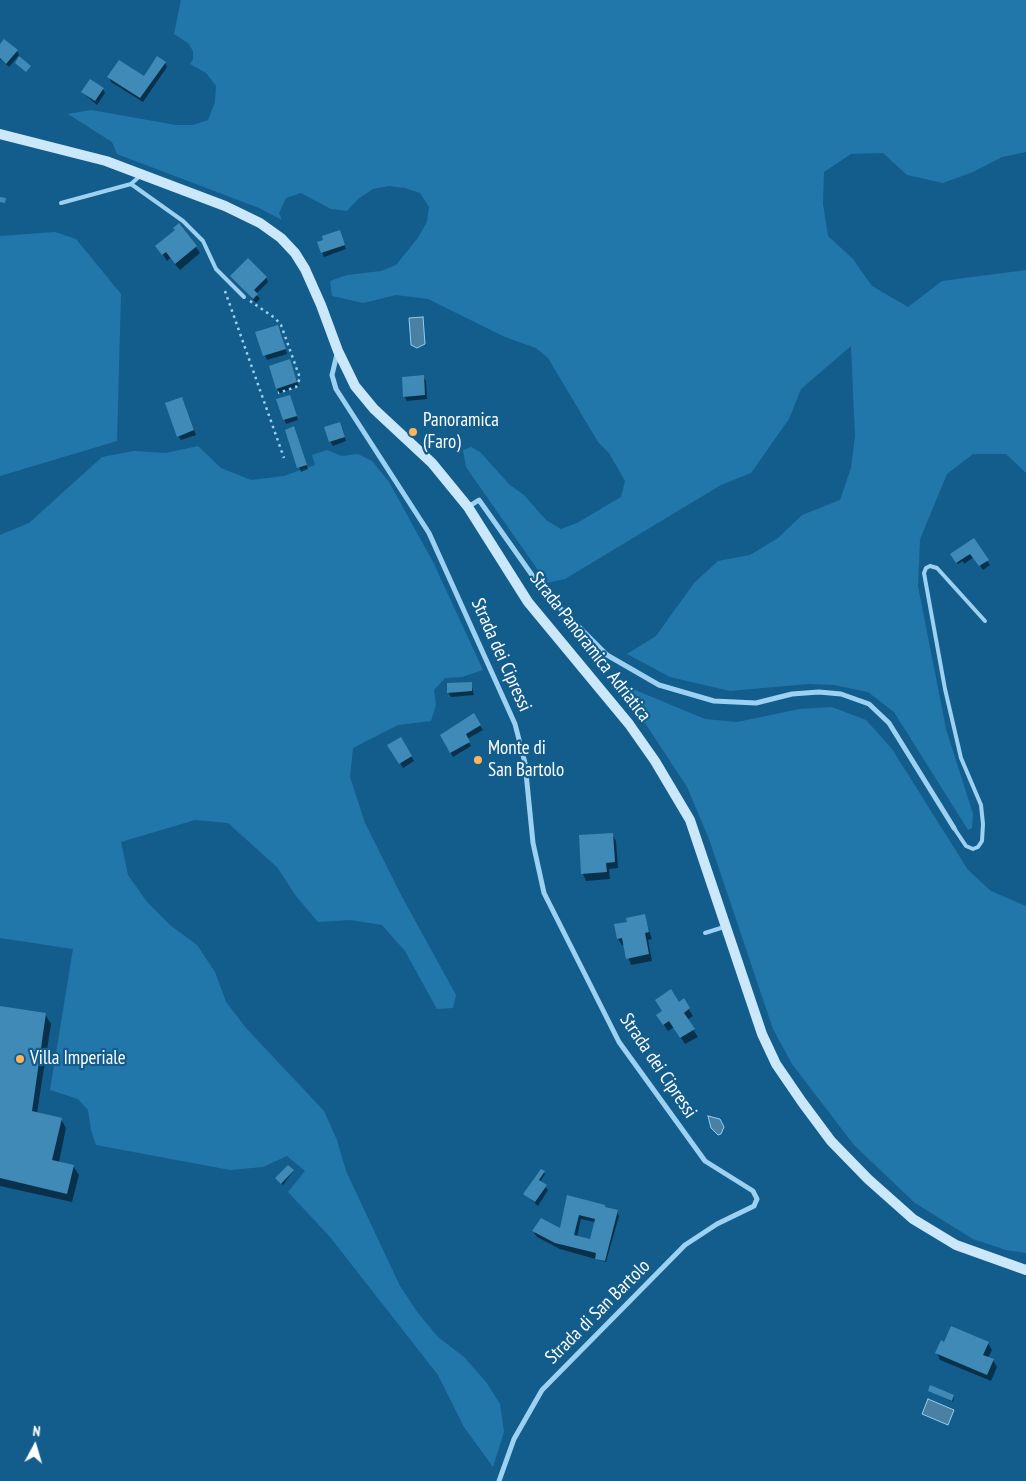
<!DOCTYPE html>
<style>
body{margin:0}
#map{position:relative;width:1026px;height:1481px;overflow:hidden;background:#135d8d;font-family:"PT Sans Narrow",sans-serif}
canvas{display:block}
.north{position:absolute;left:10px;top:1421px;width:50px;height:50px;-webkit-text-stroke:4px #135d8d;paint-order:stroke;rotate:6deg;font-size:14px;font-weight:700;line-height:20px;text-align:center;color:#fff}
.north::after{content:'';display:block;margin:auto;width:18px;height:22px;background:#fff;clip-path:polygon(50% 0,100% 100%,50% 72%,0 100%)}
</style>
<div id="map">
<canvas width="1026" height="1481"></canvas>
<div class="north">N</div>
</div>
<script>
const c = document.querySelector('canvas').getContext('2d');
c.lineJoin = 'round';
function fillPath(path, color) {
  c.fillStyle = color;
  c.fill(path, 'evenodd');
}
function toPath(rows) {
  const path = new Path2D();
  for (const r of rows) {
    path.moveTo(r[0], r[1]);
    for (let i = 2; i < r.length; i += 2) path.lineTo(r[i], r[i + 1]);
  }
  return path;
}
function trace(path, color, width, dash) {
  c.strokeStyle = color;
  c.lineWidth = width;
  c.lineCap = dash ? 'butt' : 'round';
  c.setLineDash(dash || []);
  c.stroke(path);
}
function label(font, color, halo, rows, align = 'center') {
  c.font = font + ' "PT Sans Narrow",sans-serif';
  c.lineWidth = 4.5;
  c.setLineDash([]);
  c.textBaseline = 'middle';
  c.strokeStyle = halo;
  c.fillStyle = color;
  for (const [text, x, y, turn = 0] of rows) {
    c.save();
    c.translate(x, y);
    c.rotate((+turn || 0) * Math.PI / 180);
    c.textAlign = isNaN(turn) ? turn : align;
    if (halo) c.strokeText(text, 0, 0);
    c.fillText(text, 0, 0);
    c.restore();
  }
}
fillPath(toPath([
 [181,0,1026,0,1026,152,1002,157,973,172,943,183,907,175,883,153,851,154,824,172,823,204,828,236,853,259,872,286,908,307,942,281,1026,270,1026,473,1006,454,973,454,947,474,920,539,918,586,946,729,973,814,972,828,968,830,894,712,868,692,834,685,808,684,730,691,670,677,627,654,656,636,694,583,718,561,750,555,778,538,802,515,840,500,851,468,855,436,851,346,801,389,789,419,751,473,721,485,565,579,547,583,466,467,463,450,471,447,480,452,510,485,524,495,546,520,561,529,577,523,621,497,625,481,609,453,598,442,548,358,536,348,505,337,428,299,396,295,363,303,332,296,330,281,347,275,381,271,396,265,417,239,427,222,429,207,420,193,405,188,389,186,373,189,358,199,347,211,331,209,301,193,286,198,279,213,282,220,259,208,117,154,112,142,68,114,91,110,176,125,193,125,208,120,215,102,216,86,206,73,190,64,193,59,193,51,188,43,174,34],
 [55,232,76,239,121,294,117,441,0,476,0,236],
 [198,446,221,468,251,480,284,476,315,465,312,455,327,450,342,456,358,454,372,461,389,482,433,562,483,670,462,677,445,678,434,690,436,705,431,721,398,725,353,748,350,777,365,823,401,895,456,995,453,1008,437,1009,405,951,382,925,350,920,318,922,296,896,277,867,228,823,195,820,121,842,128,875,147,902,170,925,197,945,215,972,226,1002,246,1028,324,1111,337,1140,346,1171,400,1286,418,1313,438,1337,464,1357,486,1382,500,1404,504,1432,493,1467,464,1427,438,1375,330,1237,288,1192,305,1171,287,1156,263,1167,230,1170,96,1145,91,1130,88,1110,78,1099,50,1090,73,949,0,938,0,535,29,523,102,457,134,451,166,453],
 [611,680,705,719,737,722,800,709,832,707,866,720,892,749,968,870,991,891,1026,906,1026,1253,1006,1250,973,1239,915,1203,854,1145,792,1064,773,1029,709,839,687,787,647,726]
]), '#27a');
const water = toPath([
 [423,317,425,344,417,348,411,345,409,318,423,317],
 [708,1116,720,1119,724,1127,721,1134,718,1135,711,1128,708,1116],
 [928,1399,954,1410,948,1425,922,1414,928,1399]
]);
fillPath(water, '#4a80a2');
trace(water, '#8fcff4', 1);
fillPath(toPath([
 [0,46,17,51,19,55,9,67,0,59],
 [165,63,167,67,143,102,111,82,109,77,144,78],
 [103,89,105,93,97,105,82,92],
 [341,236,346,249,324,257,318,243],
 [157,246,196,247,200,253,180,270,170,258,167,261],
 [232,276,266,277,268,282,256,294,260,299,256,303],
 [280,330,287,354,267,360,257,333],
 [289,361,299,386,280,393,277,389],
 [423,376,426,381,427,399,407,401,404,396],
 [290,396,298,420,286,424,284,419],
 [184,403,196,435,181,440,178,436],
 [342,427,346,441,333,446,330,441],
 [294,428,308,469,301,472,286,430],
 [973,540,990,565,983,570,974,557,964,564,963,561,958,564,951,555],
 [471,683,474,695,451,697,448,692],
 [474,715,483,730,467,739,471,746,453,757,441,736],
 [400,738,414,761,403,768,389,745],
 [612,834,616,841,618,868,609,869,610,879,586,881,583,874],
 [644,916,652,939,648,940,652,961,631,965,624,945,622,945,618,939,628,923],
 [683,1000,693,1016,687,1020,698,1037,685,1044,674,1027,668,1031,662,1022],
 [0,1007,45,1014,51,1024,37,1113,61,1119,66,1128,59,1162,73,1166,79,1175,72,1202,0,1186],
 [541,1170,545,1174,540,1182,548,1190,538,1206,525,1194],
 [293,1171,283,1185,278,1180],
 [604,1206,606,1209,617,1211,619,1216,606,1262,560,1249,537,1237,533,1231,565,1234,565,1207],
 [581,1219,595,1222,591,1240,577,1237],
 [988,1343,992,1350,988,1358,993,1360,997,1367,991,1381,940,1360,937,1353],
 [929,1391,953,1396,954,1398,953,1402]
]), '#0007');
fillPath(toPath([
 [4,39,18,50,6,64,0,58,0,44],
 [19,56,31,66,26,72,15,63],
 [157,56,166,62,140,98,107,77,119,60,144,76],
 [90,79,104,88,95,101,81,92],
 [0,197,6,198,5,203,0,202],
 [179,223,197,246,175,264,166,252,162,255,155,246,175,230,173,228],
 [340,230,345,245,321,253,317,242,323,240,322,236],
 [248,258,267,277,254,290,258,294,253,299,230,276],
 [278,325,286,349,263,356,255,332],
 [290,359,297,382,276,389,269,366],
 [424,375,425,395,403,397,402,377],
 [290,395,297,416,283,420,276,399],
 [182,397,194,430,177,437,165,403],
 [340,422,345,437,329,442,324,427],
 [294,426,307,465,297,468,285,430],
 [974,538,989,560,979,566,970,554,956,563,950,554],
 [472,682,472,691,447,693,447,683],
 [474,713,481,725,466,734,470,742,450,753,440,735],
 [401,737,412,756,399,764,387,745],
 [613,833,615,862,606,863,607,872,581,874,579,835],
 [645,914,649,932,645,933,649,954,626,959,622,938,617,939,614,924,627,922,626,918],
 [671,989,679,1002,684,998,690,1008,684,1013,695,1029,680,1038,669,1021,663,1025,656,1015,662,1011,655,1000],
 [0,1006,46,1013,32,1111,62,1118,52,1160,74,1165,67,1194,0,1178],
 [288,1165,294,1170,281,1184,275,1178],
 [541,1169,545,1171,539,1180,547,1185,535,1202,523,1194],
 [567,1195,605,1205,605,1207,618,1210,605,1261,595,1259,596,1253,555,1243,532,1231,541,1218,560,1228],
 [579,1215,595,1219,590,1239,574,1235],
 [951,1326,989,1342,983,1355,994,1359,987,1375,935,1353,941,1340,944,1342],
 [930,1385,954,1395,952,1401,928,1391]
]), '#408ab8');
trace(toPath([
 [225,291,284,458],
 [250,301,275,318,281,325,300,378,296,387,278,393]
]), '#9dd1f1', 2.5, [2.5, 4]);
trace(toPath([
 [131,184,183,221,203,241,216,269,244,297],
 [61,203,131,184,141,175],
 [954,828,966,846,973,849,978,847,982,841,983,824,981,805,961,758,945,689,924,573,926,568,930,566,937,568,985,621],
 [705,933,724,927]
]), '#9dd1f1', 4);
trace(toPath([
 [337,354,332,375,336,389,429,533,515,724,525,763,533,843,544,893,619,1042,705,1161,753,1191,757,1199,754,1206,717,1224,685,1245,542,1390,514,1439,499,1481],
 [468,507,479,500,544,592,607,655,659,685,714,701,756,703,792,694,819,692,841,694,869,704,889,723,954,828]
]), '#9dd1f1', 5);
trace(toPath([
 [0,134,106,161,225,206,260,223,281,238,295,253,305,269,321,305,338,351,355,386,374,409,432,463,468,507,528,602,629,724,655,761,690,820,762,1034,776,1064,802,1102,831,1141,868,1179,913,1219,956,1245,1026,1270]
]), '#cbe8fb', 10);
for (const [x, y, r, color] of [
 [413,432,5,"#ffb45c"],
 [478,760,5,"#ffb45c"],
 [20,1059,5,"#ffb45c"]
]) {
  const dot = new Path2D();
  dot.arc(x, y, r, 0, 2 * Math.PI);
  c.fillStyle = color;
  c.fill(dot);
  trace(dot, '#135d8d', 2);
}
label('19px', '#fff', '#135d8d', [
 ["Panoramica",423,421],
 ["(Faro)",423,443],
 ["Monte di",488,749],
 ["San Bartolo",488,771],
 ["Villa Imperiale",30,1059]
], 'left');
label('19px', '#fff', '#135d8d', [
 ["Strada Panoramica Adriatica",590,647,52],
 ["Strada dei Cipressi",501,655,66],
 ["Strada dei Cipressi",658,1066,56],
 ["Strada di San Bartolo",598,1312,-45]
]);
</script>
